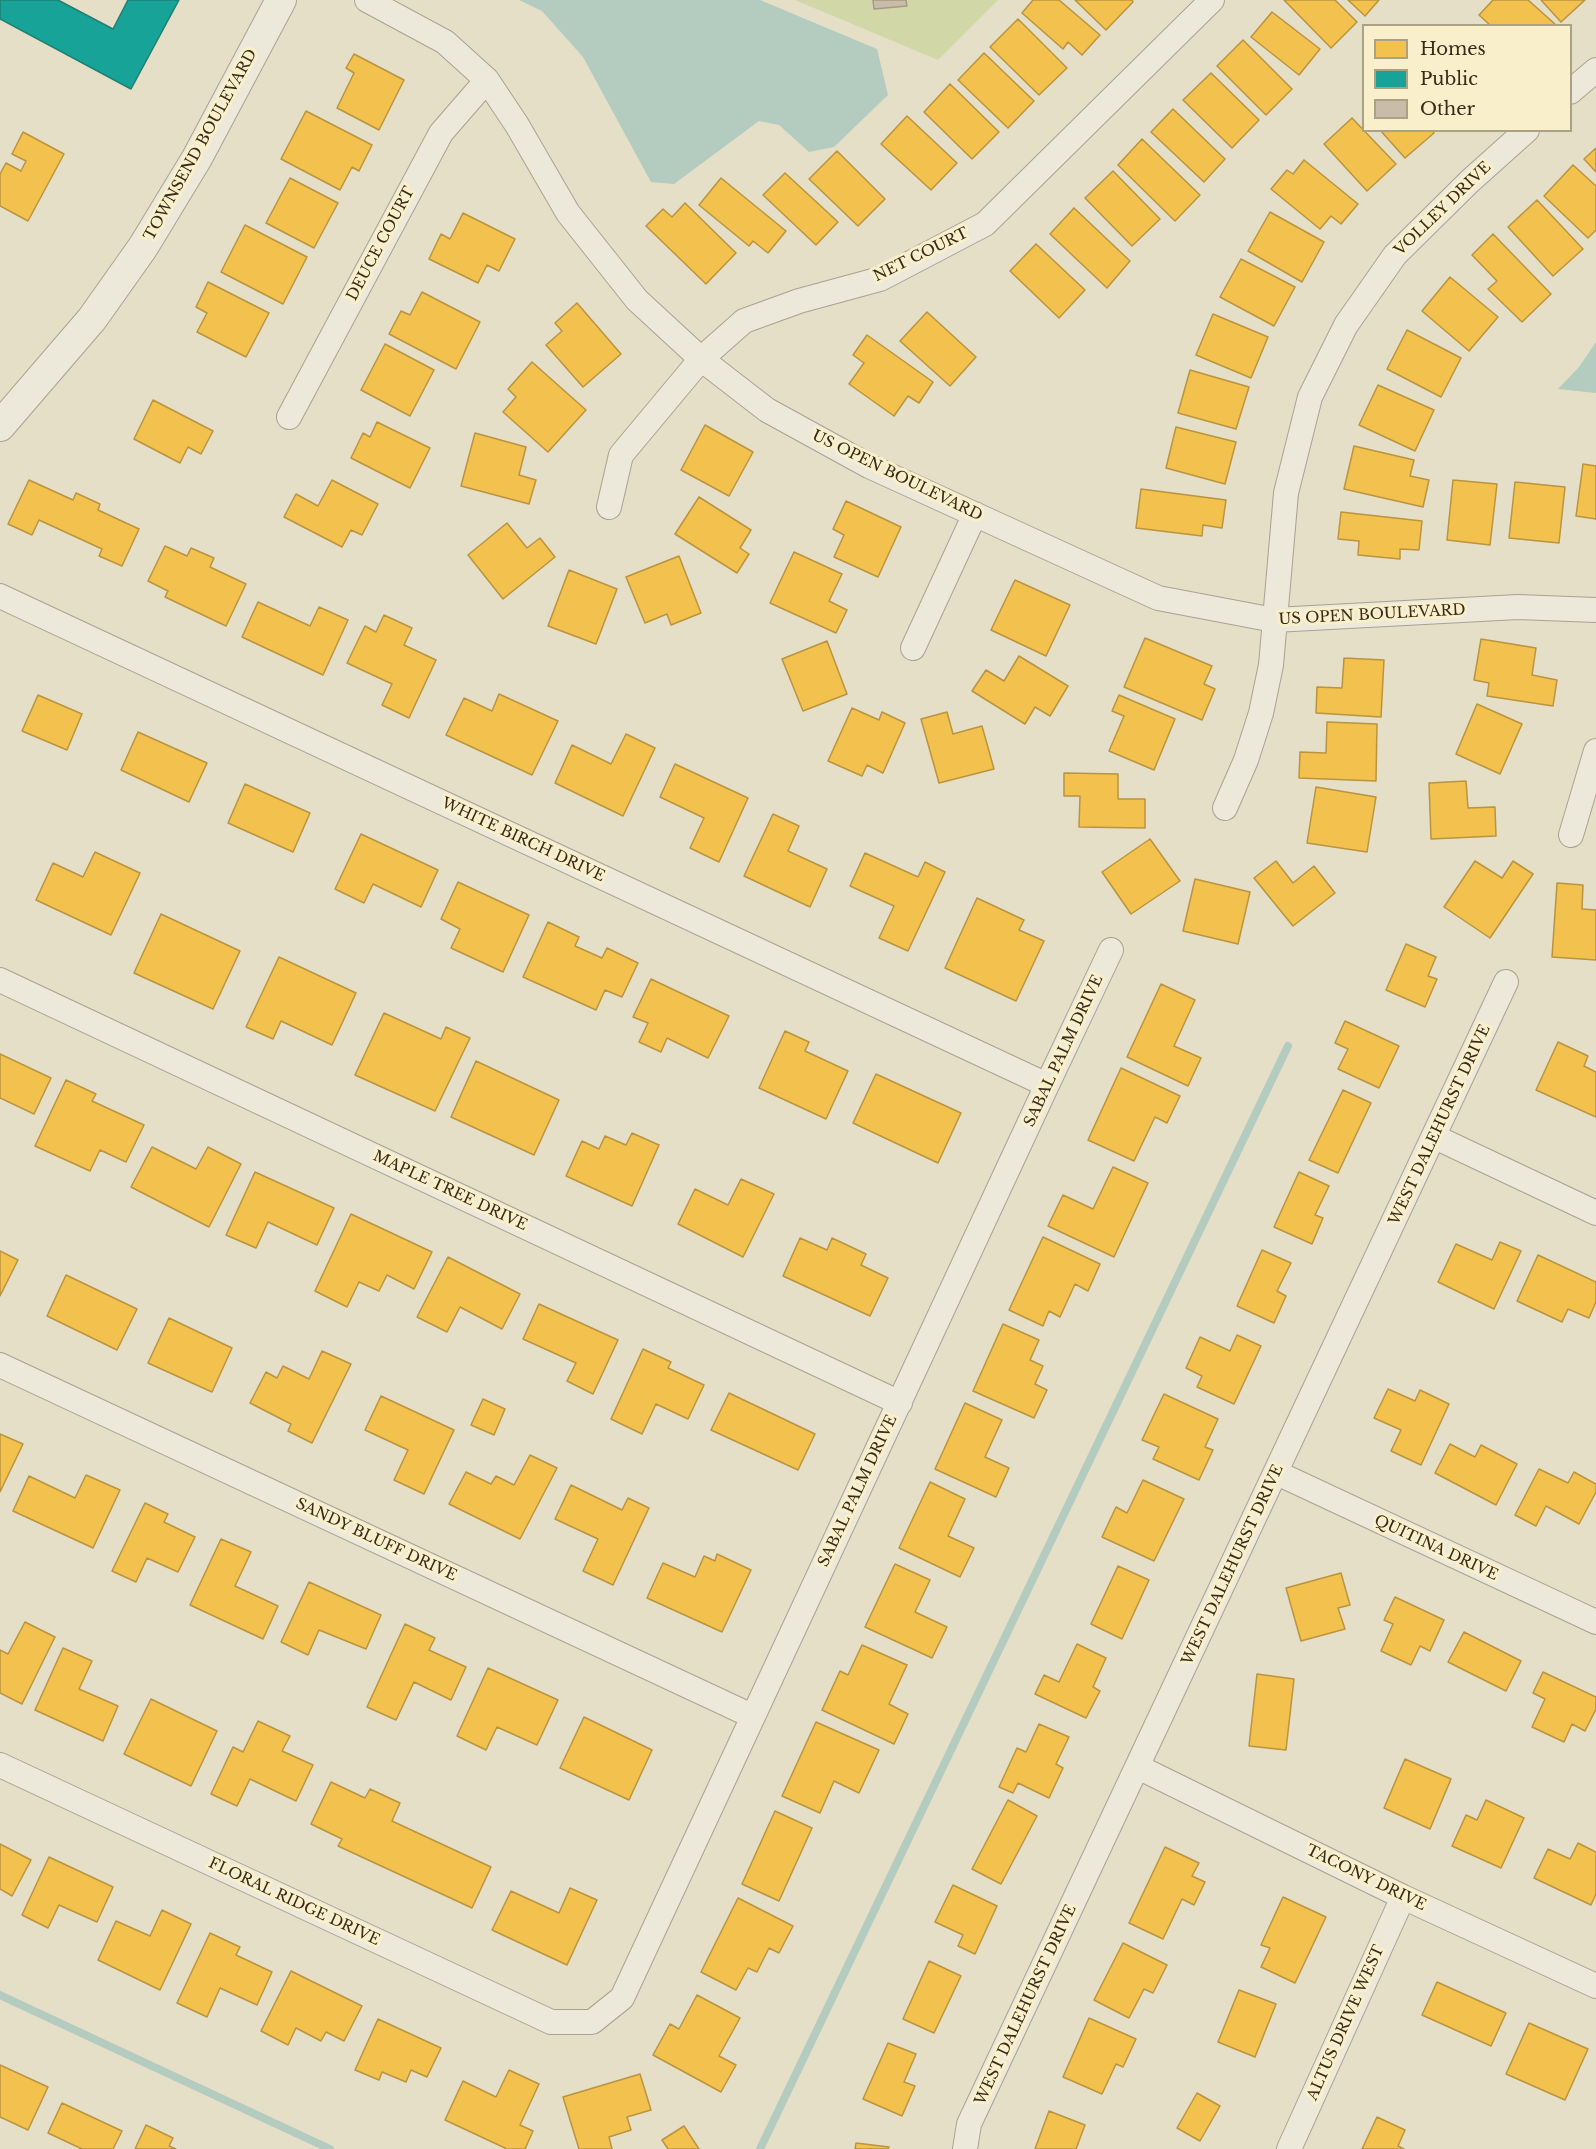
<!DOCTYPE html>
<style>
body{margin:0}
#map{position:relative;width:1596px;height:2149px;overflow:hidden;background:#e5dfc7;font-family:"Libre Baskerville",serif}
canvas{display:block}
.legend{position:absolute;left:1362px;top:24px;width:210px;height:108px;box-sizing:border-box;background:#f9efca;border:2px solid #aba184;margin:0;padding:8px 10px;list-style:none;font-size:18px;color:#372b1a}
.legend li{display:flex;align-items:center;gap:12px;height:30px}
.legend b{width:30px;border:2px solid #aba184}
</style>
<div id="map">
<canvas width="1596" height="2149"></canvas>
<ul class="legend">
<li><b style="height:16px;background:#f2c14e"></b>Homes</li>
<li><b style="height:16px;background:#17a398"></b>Public</li>
<li><b style="height:16px;background:#c9bca8"></b>Other</li>
</ul>
</div>
<script>
const c = document.querySelector('canvas').getContext('2d');
c.lineJoin = 'round';
function fillPath(path, color) {
  c.fillStyle = color;
  c.fill(path, 'evenodd');
}
function toPath(rows) {
  const path = new Path2D();
  for (const r of rows) {
    path.moveTo(r[0], r[1]);
    for (let i = 2; i < r.length; i += 2) path.lineTo(r[i], r[i + 1]);
  }
  return path;
}
function trace(path, color, width, dash) {
  c.strokeStyle = color;
  c.lineWidth = width;
  c.lineCap = dash ? 'butt' : 'round';
  c.setLineDash(dash || []);
  c.stroke(path);
}
function label(font, color, halo, rows, align = 'center') {
  c.font = font + ' "Libre Baskerville",serif';
  c.lineWidth = 6;
  c.setLineDash([]);
  c.textBaseline = 'middle';
  c.strokeStyle = halo;
  c.fillStyle = color;
  for (const [text, x, y, turn = 0] of rows) {
    c.save();
    c.translate(x, y);
    c.rotate((+turn || 0) * Math.PI / 180);
    c.textAlign = isNaN(turn) ? turn : align;
    if (halo) c.strokeText(text, 0, 0);
    c.fillText(text, 0, 0);
    c.restore();
  }
}
fillPath(toPath([
 [795,0,998,0,938,60]
]), '#d2d7a8');
fillPath(toPath([
 [519,0,760,0,877,49,888,95,834,147,809,152,779,125,759,121,674,184,651,182,583,57,542,11],
 [1596,342,1596,393,1558,389,1579,367]
]), '#b4cbbf');
const homes = toPath([
 [1033,0,1059,0,1100,35,1082,55,1068,42,1063,49,1022,13,1033,0],
 [1075,0,1132,0,1133,2,1106,30,1075,0],
 [1284,0,1335,0,1357,22,1331,48,1284,0],
 [1348,0,1379,0,1365,16,1348,0],
 [1493,0,1528,0,1555,24,1553,26,1491,26,1479,15,1493,0],
 [1541,0,1585,0,1561,22,1541,0],
 [1272,12,1320,49,1299,75,1251,37,1272,12],
 [1018,19,1067,68,1039,95,990,47,1018,19],
 [1243,40,1292,89,1266,115,1217,66,1243,40],
 [984,53,1034,101,1008,128,958,80,984,53],
 [354,54,404,80,379,130,337,108,354,73,346,68,354,54],
 [1211,73,1259,120,1232,148,1183,100,1211,73],
 [950,84,999,132,972,159,924,112,950,84],
 [1173,109,1225,159,1204,182,1151,132,1173,109],
 [306,111,372,145,359,171,352,167,340,190,281,159,306,111],
 [907,116,957,163,931,190,881,144,907,116],
 [1352,118,1396,164,1367,191,1324,144,1352,118],
 [1380,130,1432,130,1434,133,1405,158,1380,130],
 [23,132,64,154,28,221,0,206,0,174,6,163,21,171,26,161,12,154,23,132],
 [1142,139,1200,195,1175,221,1118,165,1142,139],
 [1596,148,1596,172,1584,159,1596,148],
 [837,151,885,199,858,226,809,179,837,151],
 [1304,160,1358,204,1341,224,1331,216,1320,229,1271,189,1287,170,1293,174,1304,160],
 [1573,165,1596,186,1596,230,1588,238,1544,196,1573,165],
 [1113,171,1160,219,1132,246,1085,198,1113,171],
 [785,173,838,222,816,245,763,195,785,173],
 [290,178,338,203,314,248,266,223,290,178],
 [721,178,786,231,768,253,753,241,749,246,699,205,721,178],
 [1537,200,1583,249,1553,276,1508,227,1537,200],
 [685,203,736,253,706,284,646,226,663,209,672,217,685,203],
 [1074,208,1130,261,1107,288,1050,234,1074,208],
 [1270,212,1324,242,1302,282,1248,251,1270,212],
 [463,213,515,239,499,271,487,265,478,283,429,259,441,234,450,239,463,213],
 [245,225,307,257,283,304,221,272,245,225],
 [1493,234,1551,294,1522,322,1488,289,1497,281,1472,255,1493,234],
 [1036,244,1085,290,1059,318,1010,271,1036,244],
 [1241,259,1295,287,1274,326,1220,297,1241,259],
 [1450,277,1498,317,1469,351,1422,311,1450,277],
 [208,282,269,313,246,357,197,332,207,313,196,307,208,282],
 [422,292,480,322,456,369,389,334,401,311,410,315,422,292],
 [577,303,621,354,583,387,546,345,562,331,555,323,577,303],
 [927,312,976,357,950,386,900,341,927,312],
 [1213,314,1268,337,1251,378,1196,355,1213,314],
 [1407,330,1461,358,1441,397,1387,369,1407,330],
 [867,335,933,382,919,403,908,396,894,416,849,384,864,363,853,355,867,335],
 [385,344,434,370,410,416,361,390,385,344],
 [532,362,586,410,548,452,503,412,516,397,508,389,532,362],
 [1190,370,1249,387,1236,429,1178,413,1190,370],
 [1378,385,1434,410,1415,451,1359,425,1378,385],
 [153,400,213,431,201,454,188,447,180,463,134,439,153,400],
 [377,422,430,448,410,488,351,458,363,433,370,437,377,422],
 [705,425,753,452,729,496,681,470,705,425],
 [1176,427,1236,442,1225,484,1166,468,1176,427],
 [475,433,526,447,519,475,536,480,529,504,461,486,475,433],
 [1354,446,1414,460,1410,476,1429,480,1423,507,1344,489,1354,446],
 [1583,464,1596,466,1596,519,1576,516,1583,464],
 [29,480,73,500,76,493,100,504,98,510,139,529,122,566,99,556,102,549,39,520,32,535,8,524,29,480],
 [332,480,378,504,362,535,351,530,342,547,284,517,296,494,318,506,332,480],
 [1453,480,1497,484,1490,545,1447,540,1453,480],
 [1515,482,1565,487,1559,543,1509,538,1515,482],
 [1141,489,1226,500,1222,528,1203,525,1202,536,1136,528,1141,489],
 [699,497,751,530,740,548,749,554,737,573,675,534,699,497],
 [846,501,901,527,878,577,834,557,844,535,833,529,846,501],
 [1341,512,1422,521,1419,550,1400,549,1400,559,1358,555,1359,541,1338,539,1341,512],
 [507,523,527,548,540,538,555,557,503,599,468,555,507,523],
 [165,546,187,556,191,548,214,558,210,567,246,584,226,626,165,597,168,591,148,581,165,546],
 [794,552,842,574,829,601,847,610,836,633,770,603,794,552],
 [679,556,701,613,671,625,667,614,645,623,626,577,679,556],
 [569,570,617,589,596,644,548,626,569,570],
 [1015,580,1070,605,1046,656,991,630,1015,580],
 [258,602,310,626,319,607,348,620,323,675,242,637,258,602],
 [384,615,412,628,404,645,436,660,409,718,382,705,392,684,347,663,365,626,376,632,384,615],
 [1145,638,1212,666,1204,684,1215,689,1202,720,1124,687,1145,638],
 [1481,639,1536,648,1532,675,1557,680,1553,706,1487,696,1489,683,1474,680,1481,639],
 [827,641,847,694,803,711,782,659,827,641],
 [1019,656,1068,686,1050,716,1035,707,1025,724,972,691,986,670,1004,681,1019,656],
 [1344,658,1384,660,1381,717,1316,713,1317,687,1342,688,1344,658],
 [499,694,558,721,532,775,446,735,464,698,492,711,499,694],
 [38,695,82,714,67,750,22,731,38,695],
 [1119,695,1175,719,1154,770,1109,751,1124,716,1112,711,1119,695],
 [1477,704,1522,724,1500,774,1456,754,1477,704],
 [852,708,879,720,882,712,905,723,883,773,867,765,862,776,828,761,852,708],
 [947,712,953,734,982,726,994,769,939,783,921,719,947,712],
 [1327,722,1377,724,1376,781,1299,778,1300,752,1326,753,1327,722],
 [138,732,207,763,189,802,121,770,138,732],
 [626,734,655,748,623,816,555,783,572,745,611,764,626,734],
 [675,764,748,798,719,862,690,848,704,818,660,797,675,764],
 [1064,773,1118,774,1118,799,1145,799,1145,828,1079,827,1080,796,1064,796,1064,773],
 [1466,781,1468,808,1495,807,1496,836,1431,839,1429,783,1466,781],
 [245,784,310,813,293,852,228,823,245,784],
 [1316,787,1376,797,1367,852,1307,843,1316,787],
 [773,814,799,826,788,851,827,869,810,907,744,876,773,814],
 [361,834,438,870,421,907,373,884,364,903,335,889,361,834],
 [1150,839,1180,881,1131,914,1102,872,1150,839],
 [95,852,140,873,111,935,36,900,53,863,83,877,95,852],
 [865,853,918,877,925,862,945,872,908,951,879,938,894,906,850,886,865,853],
 [1276,861,1293,883,1314,866,1335,893,1293,926,1254,878,1276,861],
 [1475,861,1502,878,1513,861,1533,874,1490,938,1444,907,1475,861],
 [1195,879,1250,892,1238,944,1183,931,1195,879],
 [458,882,529,915,503,972,451,948,460,929,441,919,458,882],
 [1557,883,1583,885,1582,909,1596,910,1596,960,1552,957,1557,883],
 [977,898,1024,920,1019,930,1044,941,1016,1001,945,968,977,898],
 [161,914,240,951,213,1009,134,973,161,914],
 [548,922,579,937,575,946,602,958,607,948,638,963,622,997,605,990,596,1010,523,977,548,922],
 [1406,944,1436,957,1428,976,1437,979,1425,1007,1386,990,1406,944],
 [279,957,356,993,332,1045,281,1021,273,1039,246,1027,279,957],
 [651,979,729,1016,708,1058,667,1038,661,1052,639,1042,648,1023,633,1017,651,979],
 [1161,984,1195,1000,1174,1046,1201,1058,1188,1086,1127,1057,1161,984],
 [384,1013,441,1039,446,1027,470,1038,435,1111,355,1075,384,1013],
 [1345,1021,1399,1046,1379,1088,1338,1069,1348,1049,1335,1043,1345,1021],
 [785,1031,809,1042,805,1051,848,1071,826,1119,759,1088,785,1031],
 [1558,1042,1588,1056,1584,1066,1596,1072,1596,1117,1536,1090,1558,1042],
 [0,1054,51,1078,34,1114,0,1098,0,1054],
 [476,1061,559,1100,534,1155,451,1117,476,1061],
 [1121,1068,1180,1096,1167,1123,1155,1117,1134,1161,1088,1140,1121,1068],
 [876,1074,961,1113,938,1163,853,1123,876,1074],
 [66,1080,96,1094,92,1101,144,1125,126,1162,100,1150,90,1171,35,1146,66,1080],
 [1343,1090,1371,1103,1338,1173,1309,1160,1343,1090],
 [632,1133,659,1145,632,1206,566,1176,582,1141,599,1149,605,1136,626,1145,632,1133],
 [152,1147,196,1169,208,1147,241,1164,209,1227,131,1187,152,1147],
 [1113,1167,1148,1183,1114,1257,1048,1226,1063,1195,1093,1209,1113,1167],
 [255,1172,334,1208,317,1245,268,1222,256,1248,226,1235,255,1172],
 [1299,1172,1329,1186,1315,1215,1323,1218,1312,1244,1274,1227,1299,1172],
 [741,1179,774,1194,743,1257,678,1224,695,1189,728,1205,741,1179],
 [351,1214,432,1252,414,1289,387,1275,379,1291,359,1282,347,1307,315,1291,351,1214],
 [1043,1237,1100,1264,1088,1291,1075,1284,1060,1317,1049,1311,1043,1326,1009,1310,1043,1237],
 [800,1238,827,1250,832,1238,866,1254,861,1265,888,1278,870,1316,783,1276,800,1238],
 [1500,1242,1521,1251,1494,1309,1438,1282,1456,1244,1492,1260,1500,1242],
 [1262,1250,1291,1263,1277,1291,1286,1296,1274,1323,1237,1306,1262,1250],
 [0,1251,18,1260,0,1296,0,1251],
 [1538,1255,1596,1282,1596,1302,1589,1318,1568,1309,1562,1322,1517,1301,1538,1255],
 [448,1257,520,1294,502,1329,460,1307,447,1332,417,1317,448,1257],
 [66,1275,137,1309,117,1350,47,1316,66,1275],
 [539,1304,618,1340,593,1394,567,1381,576,1363,523,1339,539,1304],
 [169,1318,232,1348,212,1392,148,1363,169,1318],
 [1003,1324,1039,1340,1030,1360,1043,1366,1035,1384,1047,1390,1034,1418,973,1391,1003,1324],
 [1237,1335,1261,1346,1234,1404,1197,1387,1202,1376,1186,1368,1200,1337,1230,1351,1237,1335],
 [643,1349,671,1362,668,1368,704,1385,688,1419,656,1404,642,1434,611,1419,643,1349],
 [322,1351,351,1364,312,1443,288,1431,291,1424,250,1403,266,1372,277,1378,283,1366,309,1379,322,1351],
 [1388,1389,1415,1401,1420,1390,1449,1404,1421,1465,1391,1451,1401,1430,1374,1418,1388,1389],
 [729,1393,815,1434,798,1470,711,1430,729,1393],
 [1164,1394,1218,1419,1205,1447,1213,1450,1199,1480,1153,1459,1159,1447,1142,1440,1164,1394],
 [381,1396,454,1430,424,1494,394,1480,408,1450,365,1430,381,1396],
 [483,1399,505,1409,494,1435,471,1425,483,1399],
 [965,1403,1002,1420,985,1457,1009,1468,996,1497,935,1469,965,1403],
 [0,1434,23,1444,0,1492,0,1434],
 [1450,1444,1475,1457,1481,1445,1517,1464,1496,1505,1435,1473,1450,1444],
 [530,1455,557,1468,520,1539,449,1504,466,1472,491,1484,496,1476,514,1485,530,1455],
 [1539,1469,1568,1483,1574,1472,1596,1484,1596,1492,1579,1524,1546,1506,1536,1526,1515,1515,1539,1469],
 [86,1475,120,1490,93,1548,13,1511,29,1476,75,1498,86,1475],
 [1143,1480,1184,1499,1154,1561,1102,1537,1116,1507,1127,1513,1143,1480],
 [930,1482,965,1499,948,1536,974,1548,960,1577,899,1548,930,1482],
 [571,1485,622,1510,628,1498,649,1508,613,1585,583,1571,598,1539,555,1519,571,1485],
 [145,1503,168,1514,164,1522,195,1537,178,1572,147,1558,136,1582,112,1571,145,1503],
 [221,1539,251,1552,235,1586,278,1606,263,1639,190,1605,221,1539],
 [717,1554,751,1570,722,1632,647,1598,663,1563,695,1577,704,1556,715,1561,717,1554],
 [895,1564,930,1580,915,1612,947,1627,932,1658,865,1627,895,1564],
 [1118,1566,1149,1580,1122,1639,1091,1624,1118,1566],
 [1341,1573,1350,1605,1338,1608,1345,1629,1301,1641,1286,1588,1341,1573],
 [309,1582,381,1615,366,1649,319,1630,308,1655,281,1642,309,1582],
 [1395,1597,1444,1620,1430,1651,1420,1646,1411,1665,1381,1651,1393,1624,1384,1620,1395,1597],
 [25,1622,55,1637,22,1704,0,1693,0,1650,8,1654,25,1622],
 [405,1624,435,1638,429,1650,466,1667,451,1700,414,1682,396,1720,367,1707,405,1624],
 [1464,1632,1521,1661,1506,1691,1448,1662,1464,1632],
 [1077,1644,1106,1658,1093,1687,1100,1691,1086,1718,1035,1694,1044,1675,1059,1682,1077,1644],
 [862,1645,907,1665,889,1704,908,1714,894,1744,822,1710,840,1671,848,1675,862,1645],
 [63,1648,92,1661,79,1689,118,1706,103,1741,35,1710,63,1648],
 [488,1668,558,1700,537,1745,497,1727,486,1750,457,1736,488,1668],
 [1543,1672,1596,1697,1596,1709,1585,1731,1572,1724,1564,1742,1532,1727,1545,1699,1533,1693,1543,1672],
 [1257,1674,1294,1679,1286,1750,1249,1746,1257,1674],
 [151,1699,217,1731,191,1786,124,1754,151,1699],
 [584,1717,652,1750,629,1800,560,1768,584,1717],
 [258,1721,290,1736,282,1751,313,1765,296,1801,250,1779,237,1806,211,1794,233,1747,243,1752,258,1721],
 [816,1722,879,1750,859,1793,834,1781,820,1813,782,1796,816,1722],
 [1039,1724,1069,1737,1056,1764,1063,1768,1049,1798,1018,1783,1013,1793,999,1787,1017,1748,1026,1752,1039,1724],
 [1405,1759,1451,1779,1430,1829,1384,1808,1405,1759],
 [331,1782,365,1798,370,1789,400,1803,392,1821,491,1867,472,1908,338,1846,342,1839,311,1824,331,1782],
 [1008,1800,1037,1816,1001,1884,972,1869,1008,1800],
 [1486,1800,1524,1818,1501,1868,1452,1846,1466,1815,1477,1820,1486,1800],
 [775,1811,812,1828,779,1901,742,1884,775,1811],
 [1578,1843,1596,1852,1596,1894,1591,1905,1534,1878,1548,1849,1570,1859,1578,1843],
 [0,1844,31,1860,12,1896,0,1889,0,1844],
 [1165,1847,1199,1863,1192,1876,1205,1882,1194,1905,1182,1899,1163,1939,1129,1923,1165,1847],
 [49,1857,113,1887,97,1922,59,1905,48,1928,22,1915,49,1857],
 [953,1885,997,1906,975,1954,958,1946,963,1935,935,1922,953,1885],
 [570,1888,597,1900,567,1965,492,1930,511,1891,559,1913,570,1888],
 [1283,1897,1326,1917,1295,1983,1261,1967,1270,1948,1261,1945,1283,1897],
 [738,1898,793,1926,779,1953,769,1948,757,1972,748,1968,736,1990,701,1972,738,1898],
 [162,1910,191,1924,160,1990,98,1960,116,1921,150,1936,162,1910],
 [210,1933,240,1947,236,1955,272,1972,257,2005,220,1988,207,2017,177,2003,210,1933],
 [1123,1943,1167,1965,1153,1993,1144,1989,1129,2018,1094,2000,1123,1943],
 [929,1961,961,1976,934,2033,903,2019,929,1961],
 [291,1971,362,2006,344,2041,326,2032,321,2041,296,2028,288,2045,261,2031,291,1971],
 [1437,1982,1506,2013,1491,2046,1422,2015,1437,1982],
 [1239,1990,1276,2004,1255,2057,1218,2042,1239,1990],
 [697,1995,740,2018,719,2056,736,2065,721,2092,653,2055,670,2024,679,2029,697,1995],
 [1089,2018,1136,2039,1123,2067,1116,2064,1102,2094,1063,2077,1089,2018],
 [378,2019,441,2048,427,2077,411,2070,406,2082,382,2072,379,2080,355,2070,378,2019],
 [1529,2023,1588,2049,1565,2100,1506,2074,1529,2023],
 [888,2043,916,2054,904,2082,915,2086,902,2116,863,2099,888,2043],
 [0,2065,48,2087,28,2130,0,2117,0,2065],
 [509,2070,539,2084,520,2125,533,2131,525,2149,507,2149,445,2120,463,2081,496,2097,509,2070],
 [640,2074,651,2110,627,2117,631,2130,609,2137,612,2149,579,2149,563,2097,640,2074],
 [1197,2093,1220,2106,1200,2141,1177,2128,1197,2093],
 [62,2103,122,2131,113,2149,82,2149,48,2133,62,2103],
 [1049,2111,1085,2125,1076,2149,1035,2149,1049,2111],
 [1377,2117,1405,2130,1398,2146,1404,2149,1362,2149,1377,2117],
 [146,2125,173,2138,169,2146,176,2149,135,2149,146,2125],
 [684,2126,699,2149,668,2149,662,2140,684,2126],
 [856,2143,889,2147,888,2149,855,2149,856,2143]
]);
fillPath(homes, '#f2c14e');
trace(homes, '#ba943e', 1.5);
const public = toPath([
 [0,0,58,0,113,29,128,0,179,0,131,89,0,19,0,0]
]);
fillPath(public, '#17a398');
trace(public, '#217f72', 1.5);
trace(toPath([
 [0,1995,330,2149],
 [760,2149,1288,1046]
]), '#b4cbbf', 8);
const building = toPath([
 [873,0,906,0,907,6,874,9,873,0]
]);
fillPath(building, '#c9bca8');
trace(building, '#a59987', 1.5);
const minor = toPath([
 [367,0,445,42,487,80,517,125,568,213,637,300,701,359,767,410,869,466,1158,598,1274,620,1518,607,1596,610],
 [1570,92,1596,70],
 [289,417,441,133,487,80],
 [609,507,621,455,701,359,744,321,799,301,880,279,985,224,1212,0],
 [0,596,1047,1085],
 [913,648,975,514],
 [1225,808,1246,760,1261,713,1271,665,1286,493,1310,397,1346,325,1395,255,1470,181,1527,130],
 [1571,835,1596,751],
 [0,980,900,1403],
 [1435,1137,1596,1213],
 [0,1365,752,1716],
 [1277,1473,1596,1622],
 [0,1765,551,2022,592,2022,622,1998,1047,1085,1111,950],
 [1138,1767,1403,1897,1596,1986],
 [965,2149,969,2124,1506,982],
 [1289,2149,1403,1897]
]);
const tertiary = toPath([
 [0,426,92,319,143,247,197,158,281,0]
]);
trace(minor, '#a9a291', 26);
trace(tertiary, '#a9a291', 32);
trace(minor, '#ece8da', 24);
trace(tertiary, '#ece8da', 30);
label('15px', '#372b1a', '#f9efca', [
 ["TOWNSEND BOULEVARD",201,145,-61],
 ["VOLLEY DRIVE",1443,209,-44],
 ["DEUCE COURT",381,244,-62],
 ["NET COURT",921,255,-26],
 ["US OPEN BOULEVARD",897,476,26],
 ["US OPEN BOULEVARD",1372,615,-3],
 ["WHITE BIRCH DRIVE",523,840,25],
 ["SABAL PALM DRIVE",1064,1051,-65],
 ["WEST DALEHURST DRIVE",1440,1125,-65],
 ["MAPLE TREE DRIVE",450,1191,25],
 ["SABAL PALM DRIVE",858,1491,-65],
 ["SANDY BLUFF DRIVE",376,1540,25],
 ["QUITINA DRIVE",1436,1548,25],
 ["WEST DALEHURST DRIVE",1233,1565,-65],
 ["TACONY DRIVE",1366,1878,26],
 ["FLORAL RIDGE DRIVE",294,1902,25],
 ["WEST DALEHURST DRIVE",1026,2005,-65],
 ["ALTUS DRIVE WEST",1346,2023,-66]
]);
</script>
